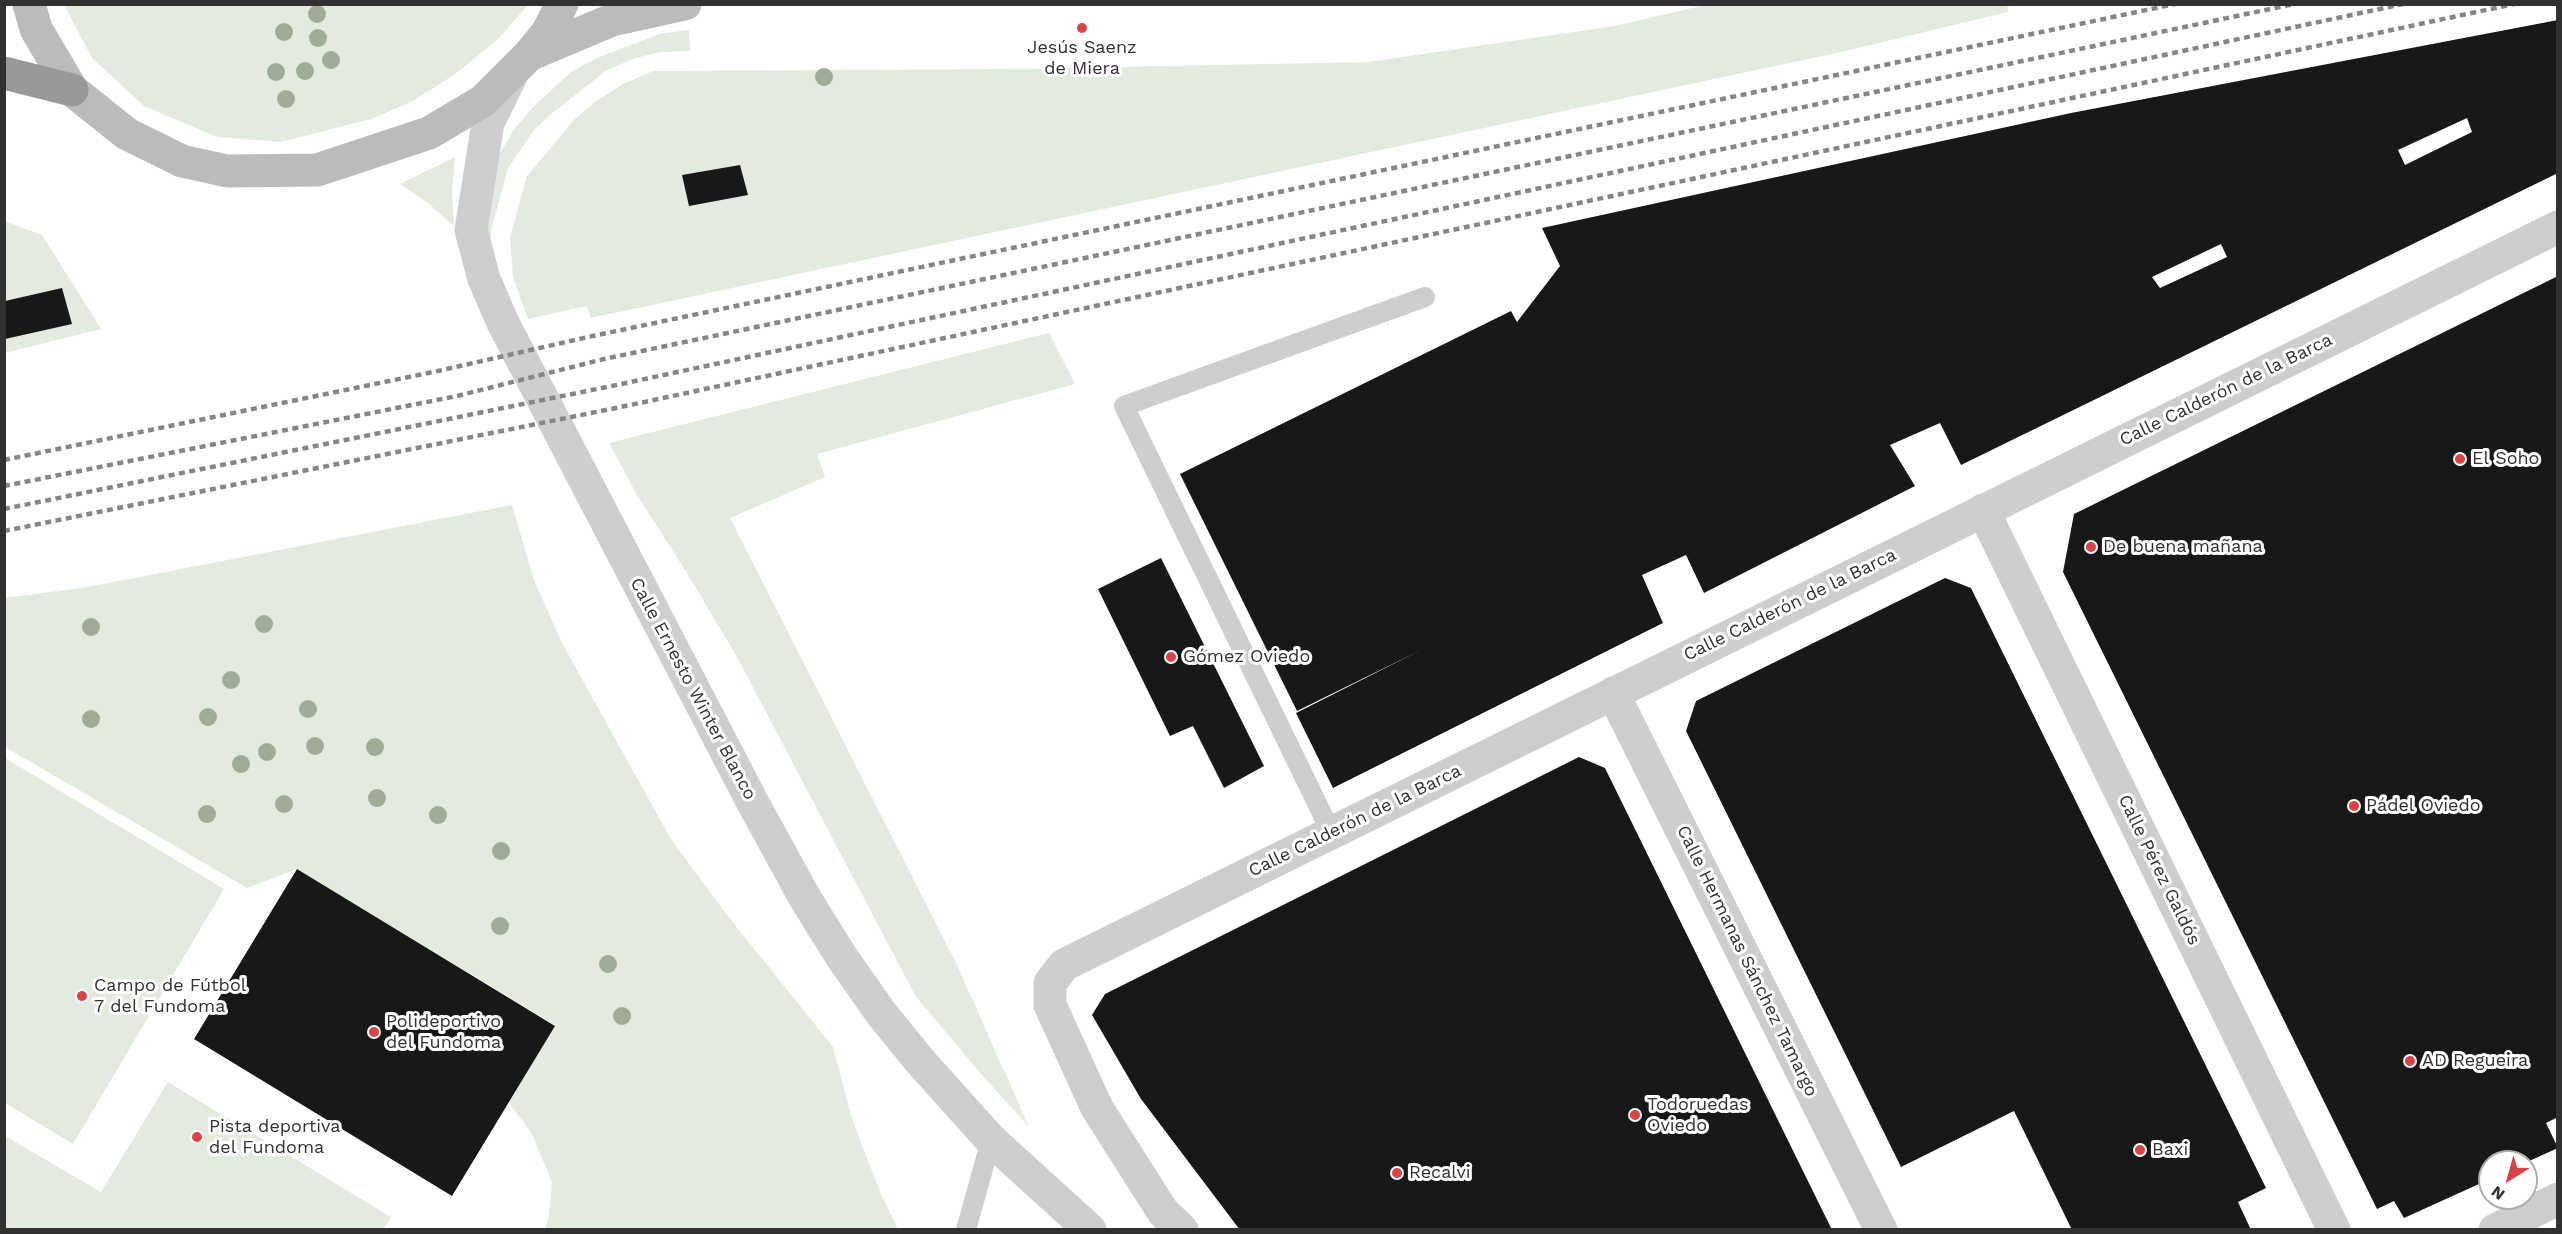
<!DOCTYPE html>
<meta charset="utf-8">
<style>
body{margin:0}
#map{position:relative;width:2562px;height:1234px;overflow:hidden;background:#fff;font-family:"Work Sans",sans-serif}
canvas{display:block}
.frame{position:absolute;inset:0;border:6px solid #313131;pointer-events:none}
.north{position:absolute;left:2478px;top:1150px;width:60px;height:60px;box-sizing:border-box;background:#fff;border:2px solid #adadad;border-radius:50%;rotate:217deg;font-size:16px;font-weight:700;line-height:24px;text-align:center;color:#313131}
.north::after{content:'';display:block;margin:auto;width:21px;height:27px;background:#d94347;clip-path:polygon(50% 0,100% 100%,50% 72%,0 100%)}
</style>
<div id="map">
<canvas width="2562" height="1234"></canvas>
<div class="frame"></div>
<div class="north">N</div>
</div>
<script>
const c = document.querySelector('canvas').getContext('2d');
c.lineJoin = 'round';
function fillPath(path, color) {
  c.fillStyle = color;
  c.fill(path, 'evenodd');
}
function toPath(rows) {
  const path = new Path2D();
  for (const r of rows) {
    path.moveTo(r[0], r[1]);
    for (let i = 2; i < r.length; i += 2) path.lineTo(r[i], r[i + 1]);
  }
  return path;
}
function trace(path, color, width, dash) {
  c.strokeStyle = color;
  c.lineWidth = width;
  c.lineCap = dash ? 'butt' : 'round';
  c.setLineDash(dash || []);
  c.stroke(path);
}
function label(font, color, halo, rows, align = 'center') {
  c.font = font + ' "Work Sans",sans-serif';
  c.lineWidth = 6;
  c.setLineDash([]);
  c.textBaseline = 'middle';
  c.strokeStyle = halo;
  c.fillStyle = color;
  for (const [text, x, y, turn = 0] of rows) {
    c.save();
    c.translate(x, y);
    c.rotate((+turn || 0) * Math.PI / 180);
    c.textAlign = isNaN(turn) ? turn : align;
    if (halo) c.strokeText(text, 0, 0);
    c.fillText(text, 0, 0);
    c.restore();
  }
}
fillPath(toPath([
 [2007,4,2008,12,1841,52,591,318,587,306,528,319,513,277,510,237,527,176,573,121,596,101,623,84,653,71,1016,69,1368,62,1615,26,1705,5],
 [64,5,64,4,528,5,498,39,454,75,413,101,371,119,281,142,217,137,144,106,92,58],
 [689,30,690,51,661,52,635,58,607,70,551,114,534,130,508,168,492,227,489,252,484,223,499,155,513,131,532,108,571,72,597,58,660,34],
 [455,157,452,191,454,226,428,203,400,184],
 [4,221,42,235,101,329,5,353],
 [1049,333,1075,384,817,454,825,477,730,518,957,965,1029,1127,982,1075,916,997,737,657,687,573,637,495,609,443],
 [512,505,534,580,562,643,672,841,727,915,833,1047,852,1119,880,1192,898,1229,545,1229,549,1216,552,1182,531,1132,509,1103,555,1025,297,869,247,888,5,747,5,598,88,587],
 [5,758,224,889,73,1144,5,1103],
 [168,1082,391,1217,384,1229,5,1229,5,1136,101,1192]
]), '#e3eade');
fillPath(toPath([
 [2558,20,2558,173,1961,465,1940,423,1890,445,1915,486,1704,593,1686,555,1642,575,1663,623,1333,788,1296,713,1421,650,1297,711,1180,474,1511,311,1517,322,1560,266,1542,228,2071,113],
 [2467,118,2472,132,2405,165,2398,150],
 [2221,244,2227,257,2160,288,2152,277],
 [740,165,748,195,689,206,682,175],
 [2558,276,2558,1117,2546,1123,2558,1148,2527,1162,2490,1162,2490,1179,2404,1218,2394,1201,2377,1209,2063,572,2074,514],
 [62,288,72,324,5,339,5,301],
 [1161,558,1264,766,1224,788,1193,726,1170,736,1098,589],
 [1945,578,1971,588,2266,1188,2238,1202,2251,1230,2072,1230,2014,1111,1901,1167,1686,731,1696,701],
 [1579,757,1605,768,1832,1230,1240,1230,1141,1099,1092,1015,1105,994],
 [297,869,555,1026,452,1196,194,1039]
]), '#181818');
trace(toPath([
 [1331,832,1124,406,1425,297],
 [966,1230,991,1140]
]), '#cecece', 20);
trace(toPath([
 [512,74,488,123,471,230,484,279,503,323,754,805,805,898,841,956,881,1013,920,1061,991,1140,1090,1230],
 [1983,510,2334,1230],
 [1613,693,1881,1230],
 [1182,1230,1163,1212,1097,1108,1050,1005,1050,983,1064,965,2558,227],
 [2495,1230,2558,1199]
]), '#cecece', 33);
trace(toPath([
 [29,4,36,29,72,90,127,134,182,161,227,171,317,170,429,133,483,101,529,55,547,33,562,4],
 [531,54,612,20,685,4]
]), '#bbb', 33);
trace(toPath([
 [4,73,72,90]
]), '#989898', 33);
trace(toPath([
 [4,460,438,371,588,337,2175,4],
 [4,486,457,396,604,359,2294,4],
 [4,509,612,386,2403,4],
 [4,531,616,408,2514,4]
]), '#868686', 4.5, [6, 4.5]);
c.fillStyle = '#a0ad96';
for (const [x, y] of [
 [317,14],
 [284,32],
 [318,38],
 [331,60],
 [305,71],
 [276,72],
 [824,77],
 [286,99],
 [264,624],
 [91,627],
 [231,680],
 [308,709],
 [208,717],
 [91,719],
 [315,746],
 [375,747],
 [267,752],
 [241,764],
 [377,798],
 [284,804],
 [207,814],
 [438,815],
 [501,851],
 [500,926],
 [608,964],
 [622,1016]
]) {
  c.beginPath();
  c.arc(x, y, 9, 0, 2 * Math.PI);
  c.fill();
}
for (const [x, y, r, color] of [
 [1082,28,6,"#d94347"],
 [2460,459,6,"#d94347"],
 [2091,547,6,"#d94347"],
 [1171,657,6,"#d94347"],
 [2354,806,6,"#d94347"],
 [82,996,6,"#d94347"],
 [374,1032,6,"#d94347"],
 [2410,1061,6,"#d94347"],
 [1635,1115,6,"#d94347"],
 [197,1137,6,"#d94347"],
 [2140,1150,6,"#d94347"],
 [1397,1173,6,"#d94347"]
]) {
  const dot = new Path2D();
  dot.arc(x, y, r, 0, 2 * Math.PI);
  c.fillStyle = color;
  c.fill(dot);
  trace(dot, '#fff', 2);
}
label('18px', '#313131', '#fff', [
 ["Jesús Saenz",1082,48,"center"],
 ["de Miera",1082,69,"center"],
 ["El Soho",2472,459],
 ["De buena mañana",2103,547],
 ["Gómez Oviedo",1183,657],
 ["Pádel Oviedo",2366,806],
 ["Campo de Fútbol",94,986],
 ["7 del Fundoma",94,1007],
 ["Polideportivo",386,1022],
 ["del Fundoma",386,1043],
 ["AD Regueira",2422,1061],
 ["Todoruedas",1647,1105],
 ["Oviedo",1647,1126],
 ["Pista deportiva",209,1127],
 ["del Fundoma",209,1148],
 ["Baxi",2152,1150],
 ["Recalvi",1409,1173]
], 'left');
label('18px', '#313131', '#fff', [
 ["Calle Calderón de la Barca",2226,390,-26],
 ["Calle Calderón de la Barca",1790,605,-26],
 ["Calle Ernesto Winter Blanco",693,689,62],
 ["Calle Calderón de la Barca",1355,821,-26],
 ["Calle Pérez Galdós",2159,870,64],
 ["Calle Hermanas Sánchez Tamargo",1747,961,64]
]);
</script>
